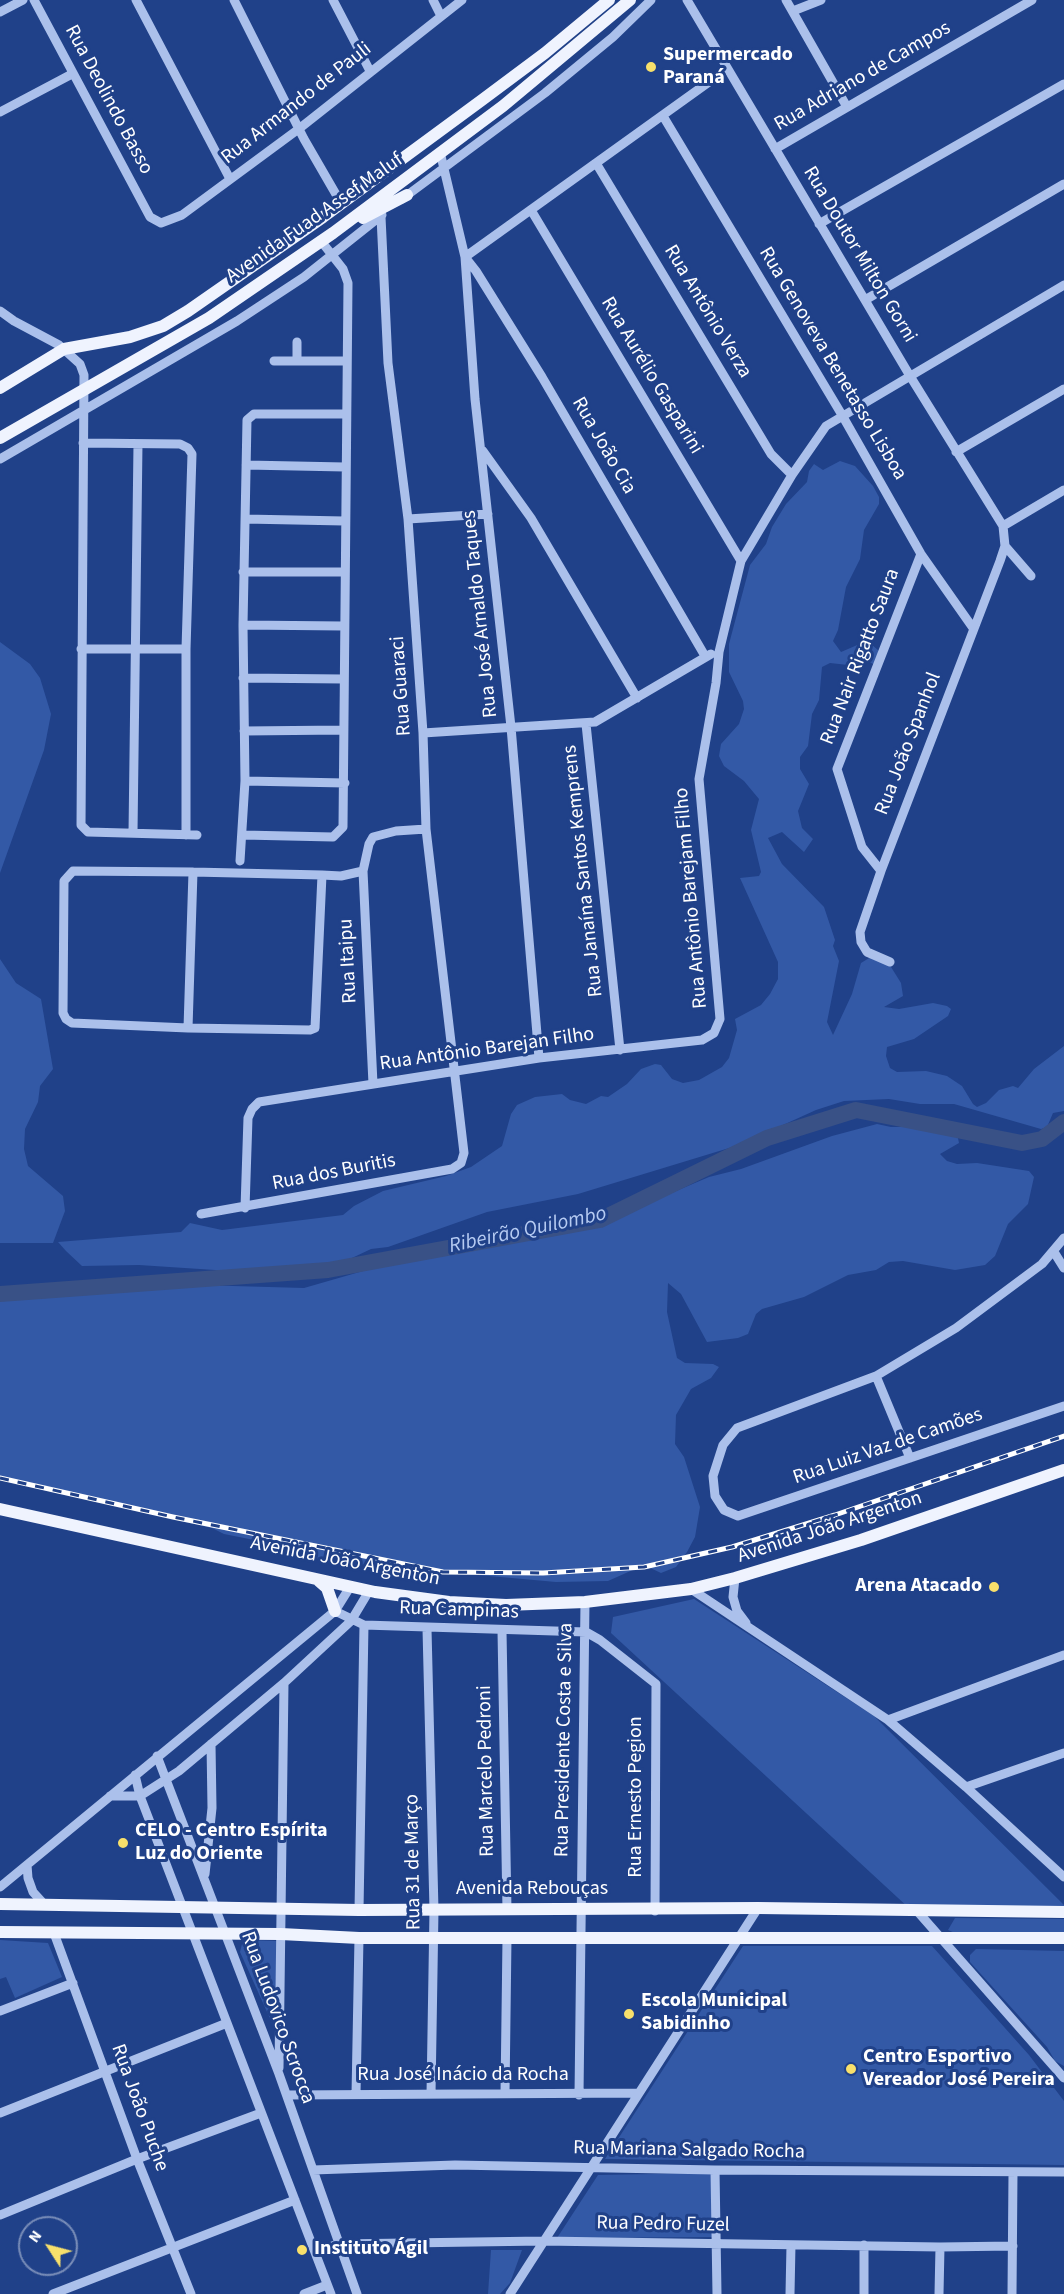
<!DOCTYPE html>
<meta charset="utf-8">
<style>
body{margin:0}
#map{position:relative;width:1064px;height:2294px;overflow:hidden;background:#204189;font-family:"Source Sans 3",sans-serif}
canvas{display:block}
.north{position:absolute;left:18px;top:2216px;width:60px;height:60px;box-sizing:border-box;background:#204189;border:2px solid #798db8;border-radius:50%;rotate:306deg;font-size:16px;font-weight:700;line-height:24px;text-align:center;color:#fff}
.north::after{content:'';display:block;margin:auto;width:21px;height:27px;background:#f8e06b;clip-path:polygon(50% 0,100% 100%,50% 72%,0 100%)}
</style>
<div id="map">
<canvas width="1064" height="2294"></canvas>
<div class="north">N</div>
</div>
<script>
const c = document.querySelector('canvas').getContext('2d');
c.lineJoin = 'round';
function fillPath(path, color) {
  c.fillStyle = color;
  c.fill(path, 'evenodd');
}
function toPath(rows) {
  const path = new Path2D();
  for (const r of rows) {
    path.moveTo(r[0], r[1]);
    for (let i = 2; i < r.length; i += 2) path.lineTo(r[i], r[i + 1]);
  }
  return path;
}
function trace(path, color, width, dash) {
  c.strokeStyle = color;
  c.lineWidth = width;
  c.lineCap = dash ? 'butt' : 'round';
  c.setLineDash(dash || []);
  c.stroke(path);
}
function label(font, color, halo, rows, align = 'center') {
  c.font = font + ' "Source Sans 3",sans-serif';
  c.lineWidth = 6;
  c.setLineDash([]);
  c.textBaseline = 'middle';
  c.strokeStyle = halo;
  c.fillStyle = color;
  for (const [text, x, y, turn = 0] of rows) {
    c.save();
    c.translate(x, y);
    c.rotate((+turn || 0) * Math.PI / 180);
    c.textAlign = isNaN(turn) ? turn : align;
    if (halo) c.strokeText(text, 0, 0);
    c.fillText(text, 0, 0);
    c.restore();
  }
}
fillPath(toPath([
 [840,461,855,466,873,486,879,497,879,504,864,530,860,559,846,587,838,630,833,641,841,652,862,643,872,645,878,650,879,659,875,665,860,657,848,665,830,663,822,667,819,700,812,714,808,746,800,757,800,769,809,784,798,811,802,828,813,839,804,852,782,832,768,838,782,864,824,907,835,940,833,946,839,961,827,1022,833,1035,852,994,861,963,874,955,886,959,901,983,903,996,884,1007,899,1009,933,1003,947,1006,951,1009,948,1016,914,1039,887,1047,886,1056,890,1068,897,1072,926,1071,947,1076,962,1086,973,1104,977,1107,986,1103,999,1090,1013,1086,1018,1088,1034,1069,1064,1046,1064,1111,1053,1113,1047,1127,1041,1129,954,1104,920,1104,889,1099,844,1101,816,1110,739,1145,578,1194,487,1212,388,1247,371,1249,335,1266,298,1274,229,1275,215,1270,139,1265,82,1266,66,1251,58,1242,181,1232,190,1223,222,1230,343,1215,354,1206,383,1191,446,1176,471,1167,502,1146,511,1114,517,1105,535,1097,562,1094,570,1100,586,1104,601,1096,608,1097,627,1084,641,1069,655,1064,661,1065,672,1079,683,1083,699,1080,722,1067,729,1058,737,1030,735,1019,761,1005,770,994,778,979,778,962,740,878,759,876,761,872,751,830,759,799,744,781,724,766,719,756,721,744,739,724,744,709,743,701,729,672,729,644,750,565,766,544,772,527,786,504,807,482,809,471,814,464,823,470],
 [0,642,30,664,40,678,51,714,44,750,0,873],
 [0,959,16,983,41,999,53,1069,40,1086,38,1102,25,1129,24,1149,28,1166,63,1196,65,1211,53,1243,0,1243],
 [877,1124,891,1127,959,1127,956,1129,959,1143,940,1154,947,1161,957,1164,977,1163,1029,1171,1034,1177,1028,1204,1008,1224,995,1256,985,1265,955,1270,903,1261,889,1262,876,1270,848,1275,804,1297,762,1309,756,1314,748,1334,738,1338,707,1342,681,1294,668,1283,667,1312,677,1358,685,1363,713,1364,719,1367,711,1378,691,1389,676,1415,675,1444,684,1457,700,1507,695,1537,687,1552,676,1567,661,1573,644,1565,608,1581,556,1582,323,1561,254,1540,224,1534,212,1528,0,1480,0,1289,91,1282,304,1288,370,1269,383,1262,428,1254,521,1231,622,1214,709,1177,741,1169,832,1136],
 [694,1599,874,1716,1064,1905,1064,1910,910,1909,611,1633,613,1617],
 [955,1918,1064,1919,1064,1933,955,1933,948,1930],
 [0,1940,48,1943,62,1977,15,1998,6,1977,0,1979],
 [243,1940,278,1941,277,2034,240,1952],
 [743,1946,932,1946,1029,2055,1064,2101,1064,2165,605,2159],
 [976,1949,1064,1951,1064,2066,1055,2061,1047,2047,970,1962,970,1955],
 [711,2173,716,2237,557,2238,598,2175],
 [491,2250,522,2250,510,2283,500,2294,488,2294]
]), '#3359a6');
trace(toPath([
 [0,1294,328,1270,600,1220,767,1138,856,1110,1022,1143,1042,1139,1064,1122]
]), '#395186', 16);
trace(toPath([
 [34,0,150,217,161,223,182,215,300,128,462,0],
 [136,0,230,179],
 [234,0,304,139,341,203],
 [333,0,370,71],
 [433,0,441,16],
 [687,0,910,376,1003,526,1005,546,1000,561,881,871,860,932,861,942,867,952,890,962],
 [786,0,847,107],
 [793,11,821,0],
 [0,12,23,0],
 [0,112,72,74],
 [663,116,842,415,921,554,973,628],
 [775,149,1032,0],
 [440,152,465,257,475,399,511,727,539,1058],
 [596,163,771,454,792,475],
 [402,199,545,93,613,37,651,0],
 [531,210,741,561],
 [819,224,1064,84],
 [865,300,1064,184],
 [0,311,14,321,59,345,80,364,84,375,81,825,88,832,197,835],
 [297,360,297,342],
 [274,361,345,361],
 [83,443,180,444,188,448,192,454,186,649,186,835],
 [483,451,531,518,637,698],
 [956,452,1064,389],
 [0,459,237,321,304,277,382,215],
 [246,465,345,467],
 [245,519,344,521],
 [408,519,488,514],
 [1003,526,1064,490],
 [1005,546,1031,576],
 [243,572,343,572],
 [243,625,343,626],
 [81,649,186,649],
 [705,656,542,377,476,271,465,257,727,69],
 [243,678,343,679],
 [586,724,620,1050],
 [244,731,343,730],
 [423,733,595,722,711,654],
 [245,781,345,783],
 [133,833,138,444],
 [243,835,333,837,343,827,348,283,343,269,321,241],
 [240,861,245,781,243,625,247,420,254,414,344,414],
 [881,871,862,847,837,769,921,554],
 [322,875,315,1028,310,1030,188,1028,72,1023,66,1019,63,1013,64,881,73,871,193,872,322,875,341,876,363,871],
 [188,1028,193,872],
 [373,1084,363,871,369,844,373,837,396,831,426,829],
 [245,1208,248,1118,252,1109,259,1102,539,1058,702,1040,714,1033,720,1019,699,779,716,683,719,652,741,561,792,475,826,426,1064,285],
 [201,1214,452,1169,461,1163,464,1153,426,829,423,733,408,519,388,363,381,217],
 [1064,1238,1042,1264,956,1328,876,1376,737,1428,723,1445,713,1476,715,1496,724,1510,738,1516,1064,1406],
 [1054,1252,1064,1268],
 [876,1376,910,1458],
 [735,1578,733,1597,737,1611,746,1623],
 [691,1589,888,1720,966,1787,1064,1877],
 [335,1611,364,1625,586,1632,600,1640,656,1684,655,1911],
 [427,1629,434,1910,431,2094],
 [502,1631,507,1910],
 [888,1720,1064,1655],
 [157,1756,279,2074,357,2294],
 [135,1775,140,1796,331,2294],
 [966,1787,1064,1753],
 [110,1796,140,1796,179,1771,284,1683,351,1621,369,1591],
 [27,1865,28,1878,33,1892,43,1903],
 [205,1874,212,1808,211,1744],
 [0,1887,335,1611,350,1587],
 [359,1910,364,1625],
 [918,1912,1064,2078],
 [54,1933,137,2159,191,2294],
 [0,2011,73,1983],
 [279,2068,284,1683],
 [505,2093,507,1938],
 [356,2094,359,1938],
 [287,2095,638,2093],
 [579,2095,585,1602],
 [0,2113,227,2023],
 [313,2170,455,2165,715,2170,1064,2172],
 [715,2170,717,2294],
 [0,2215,137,2159,261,2113],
 [864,2245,864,2294],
 [315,2252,338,2244,543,2241,940,2247,1013,2246],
 [53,2294,295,2200],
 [304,2294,327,2285],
 [510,2294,758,1908],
 [790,2294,791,2245],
 [939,2294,940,2247],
 [1012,2294,1013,2173]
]), '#abc0eb', 9);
trace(toPath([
 [363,218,407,195],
 [0,388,64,349,130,337,163,326,188,311,323,217,482,100,545,53,609,0],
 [0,438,209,318,333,233,503,106,630,0],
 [0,1509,375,1592,449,1602,506,1605,585,1602,691,1589,735,1578,861,1540,1064,1470],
 [319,1581,327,1588,335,1611],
 [0,1904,359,1910,758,1908,1064,1912],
 [0,1932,281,1934,359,1938,1064,1938]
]), '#eff3fe', 12);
const rail = toPath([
 [0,1478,173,1517,443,1572,543,1573,644,1567,732,1547,835,1515,1064,1436]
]);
trace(rail, '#fff', 5);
trace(rail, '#204189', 3, [9]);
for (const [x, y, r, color] of [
 [651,67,6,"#f8e06b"],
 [994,1587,6,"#f8e06b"],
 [123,1843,6,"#f8e06b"],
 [629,2014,6,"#f8e06b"],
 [851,2069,6,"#f8e06b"],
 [302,2250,6,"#f8e06b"]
]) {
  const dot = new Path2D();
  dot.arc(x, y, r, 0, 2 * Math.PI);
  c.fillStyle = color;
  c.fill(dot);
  trace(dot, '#204189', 2);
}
label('bold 20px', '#fff', '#204189', [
 ["Supermercado",663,56],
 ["Paraná",663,79],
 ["Arena Atacado",982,1587,"right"],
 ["CELO - Centro Espírita",135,1832],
 ["Luz do Oriente",135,1855],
 ["Escola Municipal",641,2002],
 ["Sabidinho",641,2025],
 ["Centro Esportivo",863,2058],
 ["Vereador José Pereira",863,2081],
 ["Instituto Ágil",314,2250]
], 'left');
label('20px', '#fff', '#204189', [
 ["Rua Adriano de Campos",863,77,-30],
 ["Rua Deolindo Basso",108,100,62],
 ["Rua Armando de Pauli",297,104,-38],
 ["Avenida Fuad Assef Maluf",315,219,-35],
 ["Rua Doutor Milton Gorni",859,255,59],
 ["Rua Antônio Verza",707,312,59],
 ["Rua Genoveva Benetasso Lisboa",832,364,59],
 ["Rua Aurélio Gasparini",651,376,59],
 ["Rua João Cia",603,446,60],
 ["Rua José Arnaldo Taques",481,614,-96],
 ["Rua Nair Rigatto Saura",861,657,-69],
 ["Rua Guaraci",402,686,-94],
 ["Rua João Spanhol",909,744,-69],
 ["Rua Janaína Santos Kemprens",584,871,-96],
 ["Rua Antônio Barejam Filho",692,898,-95],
 ["Rua Itaipu",349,961,-93],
 ["Rua Antônio Barejan Filho",487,1050,-8],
 ["Rua dos Buritis",334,1173,-11],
 ["Rua Luiz Vaz de Camões",888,1447,-19],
 ["Avenida João Argenton",830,1528,-18],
 ["Avenida João Argenton",345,1562,11],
 ["Rua Campinas",459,1611,2],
 ["Rua Presidente Costa e Silva",565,1740,-89],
 ["Rua Marcelo Pedroni",487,1771,-91],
 ["Rua Ernesto Pegion",637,1797,-90],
 ["Rua 31 de Março",414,1862,-91],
 ["Avenida Rebouças",532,1890],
 ["Rua Ludovico Scrocca",277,2018,70],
 ["Rua José Inácio da Rocha",463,2076],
 ["Rua João Puche",139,2108,70],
 ["Rua Mariana Salgado Rocha",689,2151,1],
 ["Rua Pedro Fuzel",663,2225,1]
]);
label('italic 21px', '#b6cbf2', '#204189', [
 ["Ribeirão Quilombo",528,1231,-12]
]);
</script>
